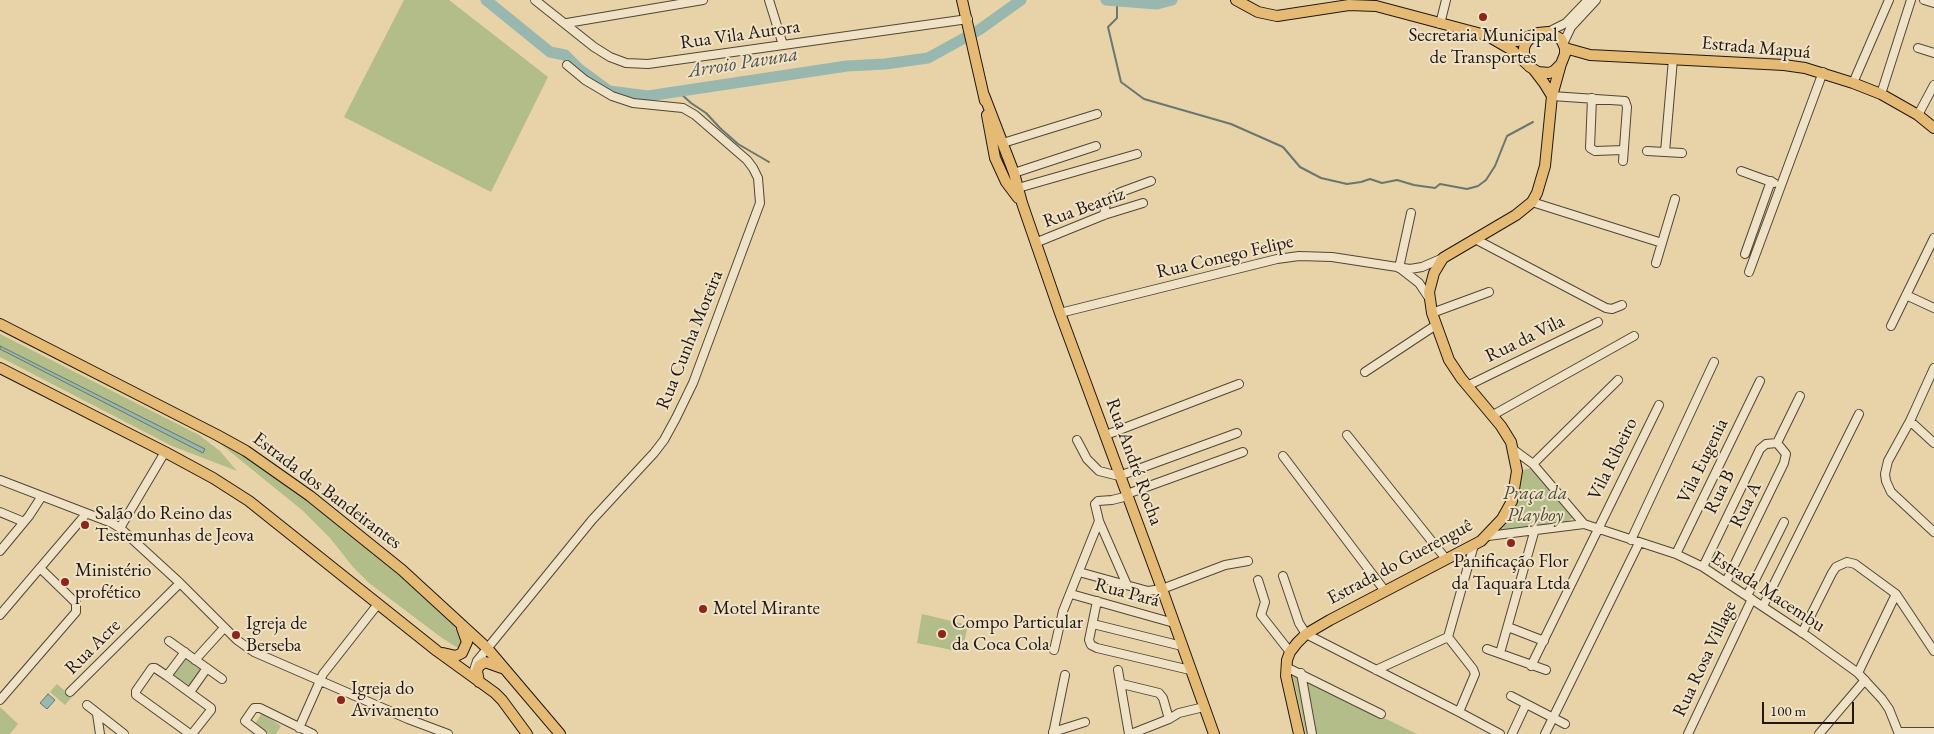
<!DOCTYPE html>
<meta charset="utf-8">
<style>
body{margin:0}
#map{position:relative;width:1934px;height:734px;overflow:hidden;background:#e7d3a7;font-family:"EB Garamond",serif}
canvas{display:block}
.scale{position:absolute;left:1762px;top:702px;width:92px;height:22px;box-sizing:border-box;border:2px solid #211711;border-top:0;padding-left:6px;font-size:15px;line-height:18px;white-space:nowrap;color:#211711;-webkit-text-stroke:4px #efe2c6;paint-order:stroke}
</style>
<div id="map">
<canvas width="1934" height="734"></canvas>
<div class="scale">100 m</div>
</div>
<script>
const c = document.querySelector('canvas').getContext('2d');
c.lineJoin = 'round';
function fillPath(path, color) {
  c.fillStyle = color;
  c.fill(path, 'evenodd');
}
function toPath(rows) {
  const path = new Path2D();
  for (const r of rows) {
    path.moveTo(r[0], r[1]);
    for (let i = 2; i < r.length; i += 2) path.lineTo(r[i], r[i + 1]);
  }
  return path;
}
function trace(path, color, width, dash) {
  c.strokeStyle = color;
  c.lineWidth = width;
  c.lineCap = dash ? 'butt' : 'round';
  c.setLineDash(dash || []);
  c.stroke(path);
}
function label(font, color, halo, rows, align = 'center') {
  c.font = font + ' "EB Garamond",serif';
  c.lineWidth = 4;
  c.setLineDash([]);
  c.textBaseline = 'middle';
  c.strokeStyle = halo;
  c.fillStyle = color;
  for (const [text, x, y, turn = 0] of rows) {
    c.save();
    c.translate(x, y);
    c.rotate((+turn || 0) * Math.PI / 180);
    c.textAlign = isNaN(turn) ? turn : align;
    if (halo) c.strokeText(text, 0, 0);
    c.fillText(text, 0, 0);
    c.restore();
  }
}
fillPath(toPath([
 [404,0,449,0,548,77,491,192,344,117],
 [0,334,199,435,220,451,237,471,172,446,0,357],
 [212,437,224,442,287,483,411,585,464,631,461,650,442,638,369,583,353,567,330,538,302,510],
 [1530,468,1574,513,1572,518,1564,524,1493,533,1498,528,1517,472],
 [922,614,968,625,962,652,917,643],
 [188,651,208,665,192,688,172,674],
 [1292,673,1417,734,1306,734],
 [57,684,72,697,65,705,50,692],
 [0,707,18,724,10,734,0,734],
 [262,713,281,726,276,734,269,734,255,724]
]), '#b2bd89');
const water = toPath([
 [0,346,205,449,203,453,0,349,0,346],
 [48,694,55,700,47,709,40,703,48,694]
]);
fillPath(water, '#98b7ae');
trace(water, '#68776f', 1);
trace(toPath([
 [1117,1,1117,18,1108,27,1121,82,1144,99,1231,124,1283,147,1300,167,1321,178,1347,184,1361,182,1370,179,1382,183,1397,180,1414,185,1435,188,1440,184,1467,189,1478,186,1486,180,1495,166,1507,136,1533,122],
 [679,92,691,103,706,113,720,128,738,144,769,162]
]), '#68776f', 2);
trace(toPath([
 [486,0,550,52,565,55,579,69,609,91,648,96,847,66,885,64,928,58,979,30,1021,0],
 [1106,0,1157,4,1172,0]
]), '#98b7ae', 11);
const minor = toPath([
 [535,0,594,47,610,57,626,63,648,64,968,19],
 [769,0,783,45],
 [1924,0,1934,3],
 [567,23,703,0],
 [1440,24,1446,0],
 [1548,32,1566,23,1588,0],
 [1563,44,1571,27,1596,0],
 [1918,48,1934,53],
 [1853,83,1889,0],
 [1881,94,1911,0],
 [1552,96,1625,101,1627,107,1623,161],
 [1592,98,1590,148,1595,151,1623,150],
 [1918,115,1934,85],
 [1003,143,1097,114],
 [1647,151,1682,153],
 [1665,152,1673,59],
 [1741,171,1774,183],
 [1014,173,1096,146],
 [1018,188,1137,154],
 [1532,202,1662,243],
 [1104,215,1106,203,1113,196,1121,192,1151,181],
 [1475,239,1606,308,1612,309,1622,305],
 [1035,243,1104,215,1143,203],
 [1745,254,1771,181],
 [1656,263,1675,199],
 [1399,268,1411,213],
 [1401,269,1419,283,1429,298],
 [1749,272,1823,72],
 [1906,295,1934,308],
 [1060,313,1277,259,1299,256,1332,257,1410,269,1422,267,1443,258],
 [1432,313,1489,292],
 [1891,326,1934,238],
 [1934,368,1910,421,1888,461,1885,474,1886,481,1891,492,1934,532],
 [1365,372,1436,325],
 [1467,386,1598,322],
 [1493,415,1634,336],
 [1910,421,1934,443],
 [1106,435,1239,384],
 [1347,435,1446,559],
 [1077,440,1087,459,1099,471,1119,476,1237,433],
 [1777,443,1800,396],
 [1514,450,1533,464,1584,524],
 [1283,456,1385,591],
 [1533,464,1618,380],
 [0,480,112,523,120,528,180,583,237,640,254,652,408,719,448,734],
 [1127,494,1243,452],
 [0,512,24,522],
 [120,528,165,452],
 [1488,536,1584,524,1676,554,1703,567,1807,636,1858,673,1882,699,1889,709,1899,734],
 [1631,540,1714,362],
 [0,551,29,516,42,496],
 [1676,554,1760,381],
 [1703,567,1760,449,1766,444,1777,443],
 [1079,572,1148,591,1162,589,1225,565,1248,561],
 [1283,576,1299,623,1306,634,1459,712,1500,734],
 [1258,580,1265,602,1261,615,1290,652],
 [1726,582,1784,463,1786,454,1777,443],
 [1127,585,1099,521,1095,504,1098,501,1112,500,1128,496],
 [1071,594,1174,623],
 [1747,596,1784,522],
 [1097,601,1089,640,1091,645,1097,648,1190,670],
 [1763,606,1859,414],
 [0,615,86,514],
 [1093,624,1182,646],
 [1508,627,1544,641],
 [1802,633,1832,573,1836,567,1847,562,1855,564,1896,594,1934,651],
 [1448,637,1473,669,1475,674,1459,712],
 [169,641,222,679],
 [1487,649,1546,670],
 [1054,650,1063,611,1099,521],
 [1500,653,1535,529],
 [195,660,224,628],
 [1531,666,1659,405],
 [1286,667,1381,714],
 [1118,670,1129,734],
 [1376,670,1448,637,1474,545],
 [473,673,477,661,592,520,654,453,664,440,676,418,693,383,760,203,758,178,753,168,747,160,695,115,683,108,633,103,612,96,585,80,567,65],
 [1301,673,1312,734],
 [1858,673,1896,594],
 [167,676,185,652],
 [1122,684,1159,693,1163,698,1169,719],
 [70,692,180,583],
 [190,692,207,668],
 [1511,696,1565,724],
 [0,700,76,612,76,603,40,568],
 [87,705,124,734],
 [97,714,100,734],
 [299,728,323,674,378,604],
 [1053,732,1085,722],
 [1899,732,1934,732],
 [190,734,136,695,136,691,152,668,155,668,167,676,211,708,211,710,192,734],
 [262,734,245,721,254,708,260,708,313,734],
 [1053,734,1065,675],
 [1131,734,1169,719,1179,713,1204,707],
 [1512,734,1526,704],
 [1545,734,1639,543],
 [1688,734,1752,599],
 [1819,734,1865,680]
]);
const major = toPath([
 [962,0,985,101],
 [1236,0,1258,12,1277,16,1349,5,1376,6,1504,40,1517,41,1538,33,1548,32,1561,39,1565,48,1565,54,1561,64,1554,71,1549,73,1538,72,1530,67,1512,50,1493,39],
 [1565,48,1590,55,1784,65,1805,68,1853,83,1881,94,1918,115,1934,128],
 [1528,64,1524,54,1524,48,1526,43,1533,35],
 [1534,70,1544,83,1552,96],
 [984,95,1014,173,1022,203,1060,313,1162,589,1214,734],
 [987,115,995,158,1006,182,1018,198],
 [0,324,217,435,246,451,310,496,402,570,487,648,560,734],
 [0,368,165,452,213,478,249,501,437,651,495,693,502,700,527,734],
 [443,653,456,656,462,653,467,642,462,628],
 [479,682,477,671,479,666,485,662,502,668],
 [1299,734,1286,676,1287,660,1290,652,1297,643,1306,634,1330,620,1481,541,1502,519,1512,501,1517,471,1511,442,1501,426,1461,378,1449,360,1432,313,1429,292,1434,273,1443,258,1516,215,1532,202,1537,193,1545,166,1552,96,1561,64]
]);
trace(minor, '#524636', 10);
trace(major, '#211711', 12);
trace(minor, '#efe2c6', 8);
trace(major, '#e4ba74', 10);
for (const [x, y, r, color] of [
 [1483,17,5,"#8f2418"],
 [85,525,5,"#8f2418"],
 [1511,543,5,"#8f2418"],
 [65,582,5,"#8f2418"],
 [703,609,5,"#8f2418"],
 [942,634,5,"#8f2418"],
 [236,635,5,"#8f2418"],
 [341,700,5,"#8f2418"]
]) {
  const dot = new Path2D();
  dot.arc(x, y, r, 0, 2 * Math.PI);
  c.fillStyle = color;
  c.fill(dot);
  trace(dot, '#efe2c6', 2);
}
label('19px', '#211711', '#efe2c6', [
 ["Rua Vila Aurora",740,35,-8],
 ["Estrada Mapuá",1756,48,5],
 ["Rua Beatriz",1084,208,-20],
 ["Rua Conego Felipe",1225,257,-13],
 ["Rua da Vila",1525,339,-26],
 ["Rua Cunha Moreira",690,340,-68],
 ["Vila Ribeiro",1613,459,-64],
 ["Vila Eugenia",1703,461,-64],
 ["Rua André Rocha",1134,462,70],
 ["Estrada dos Bandeirantes",327,491,37],
 ["Rua B",1720,492,-64],
 ["Rua A",1746,505,-64],
 ["Estrada do Guerenguê",1400,562,-28],
 ["Estrada Macembu",1768,592,33],
 ["Rua Pará",1127,593,15],
 ["Rua Acre",93,647,-45],
 ["Rua Rosa Village",1705,659,-65]
]);
label('19px', '#211711', '#efe2c6', [
 ["Secretaria Municipal",1483,36,"center"],
 ["de Transportes",1483,58,"center"],
 ["Salão do Reino das",95,514],
 ["Testemunhas de Jeova",95,536],
 ["Panificação Flor",1511,562,"center"],
 ["da Taquara Ltda",1511,584,"center"],
 ["Ministério",75,571],
 ["profético",75,593],
 ["Motel Mirante",713,609],
 ["Compo Particular",952,623],
 ["da Coca Cola",952,645],
 ["Igreja de",246,624],
 ["Berseba",246,646],
 ["Igreja do",351,689],
 ["Avivamento",351,711]
], 'left');
label('italic 19px', '#4c4935', '#efe2c6', [
 ["Praça da",1535,494],
 ["Playboy",1535,516]
]);
label('italic 20px', '#4b4f48', '#efe2c6', [
 ["Arroio Pavuna",743,63,-9]
]);
</script>
